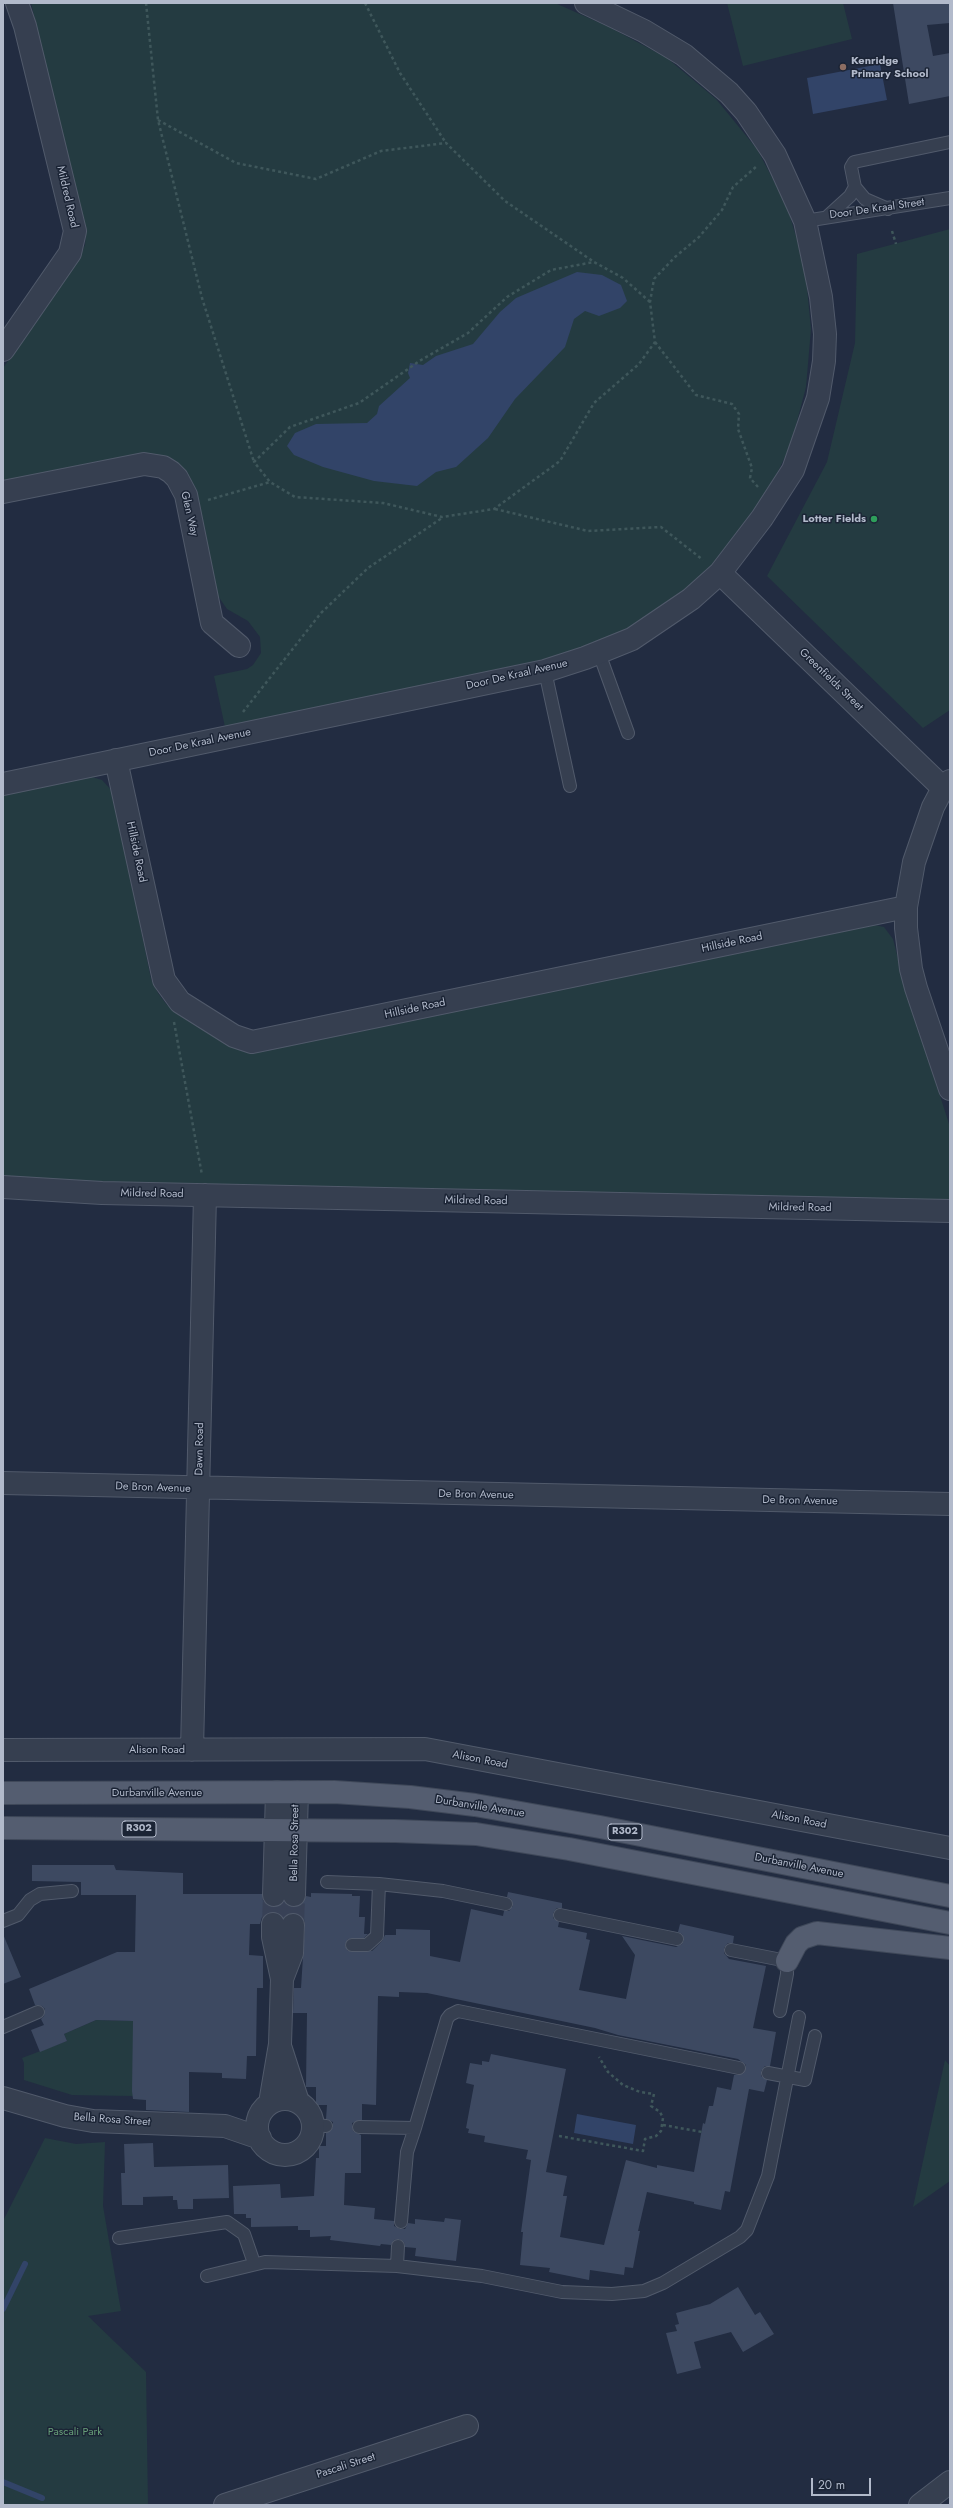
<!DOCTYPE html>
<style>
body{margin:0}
#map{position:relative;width:953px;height:2508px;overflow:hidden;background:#222c41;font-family:Jost,sans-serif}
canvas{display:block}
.frame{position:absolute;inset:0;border:4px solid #b2bacb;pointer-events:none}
.scale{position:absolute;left:811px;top:2478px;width:60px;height:18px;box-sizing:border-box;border:2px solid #b2bacb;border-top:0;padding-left:5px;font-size:12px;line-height:14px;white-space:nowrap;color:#b2bacb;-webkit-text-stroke:3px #1b2435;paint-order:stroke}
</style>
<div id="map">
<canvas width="953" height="2508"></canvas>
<div class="frame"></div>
<div class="scale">20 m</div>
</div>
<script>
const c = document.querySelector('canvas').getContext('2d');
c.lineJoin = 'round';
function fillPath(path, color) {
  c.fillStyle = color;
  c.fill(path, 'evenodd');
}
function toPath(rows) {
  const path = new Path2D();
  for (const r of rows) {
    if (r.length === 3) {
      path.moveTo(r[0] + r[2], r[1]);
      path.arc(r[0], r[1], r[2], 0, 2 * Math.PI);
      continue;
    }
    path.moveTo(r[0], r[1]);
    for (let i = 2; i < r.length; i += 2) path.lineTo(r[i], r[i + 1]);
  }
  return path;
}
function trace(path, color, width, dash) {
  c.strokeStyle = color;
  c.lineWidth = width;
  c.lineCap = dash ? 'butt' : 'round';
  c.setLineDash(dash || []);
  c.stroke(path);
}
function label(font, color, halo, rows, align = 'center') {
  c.font = font + ' Jost,sans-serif';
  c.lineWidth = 3;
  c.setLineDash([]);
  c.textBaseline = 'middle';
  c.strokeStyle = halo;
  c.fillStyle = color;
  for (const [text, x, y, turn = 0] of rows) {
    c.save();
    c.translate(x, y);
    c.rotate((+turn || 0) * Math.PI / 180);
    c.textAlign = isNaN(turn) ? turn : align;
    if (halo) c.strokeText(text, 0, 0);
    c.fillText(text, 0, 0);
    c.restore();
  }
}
fillPath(toPath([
 [31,3,555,3,609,27,667,58,716,99,757,149,787,206,805,267,811,329,806,387,791,444,766,497,712,566,690,586,641,622,618,634,569,654,225,727,214,676,247,669,253,665,261,653,260,637,248,621,227,609,216,593,185,471,3,483,3,368,78,261,85,245,86,233],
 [727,3,843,3,852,39,743,66],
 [950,229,950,710,923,728,767,576,827,462,855,343,857,254],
 [89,776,102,780,113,792,151,979,158,993,167,1005,230,1046,243,1051,250,1052,870,924,884,927,893,939,907,993,950,1127,950,1201,58,1182,3,1176,3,794],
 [96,2020,134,2021,133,2096,72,2095,24,2080,24,2063,22,2058,67,2041,64,2034],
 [945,2060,950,2066,950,2181,913,2207],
 [45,2138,76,2144,105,2142,103,2206,121,2311,88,2316,146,2372,148,2505,3,2505,3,2221]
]), '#243b41');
fillPath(toPath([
 [880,64,887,100,813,114,807,78],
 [577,272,602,275,621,285,627,301,620,308,599,316,585,311,574,319,565,347,515,399,488,438,456,467,436,472,417,486,374,481,323,467,294,455,287,446,295,433,316,424,367,423,377,414,379,406,410,378,408,373,410,363,423,365,436,356,473,344,500,312,516,298],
 [577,2114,636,2125,633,2144,574,2133]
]), '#324468');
trace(toPath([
 [3,2309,25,2264],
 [3,2482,42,2498]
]), '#324468', 6);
fillPath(toPath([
 [893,3,950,3,950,23,927,25,933,56,950,53,950,96,909,104],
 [32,1865,114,1865,116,1870,183,1873,183,1894,262,1894,263,1901,273,1907,284,1902,293,1907,300,1906,306,1896,311,1897,311,1893,352,1894,352,1896,360,1896,359,1917,365,1917,364,1934,368,1934,364,1938,348,1939,345,1945,348,1951,372,1951,382,1941,385,1935,396,1935,396,1929,430,1930,430,1956,460,1962,471,1909,503,1916,504,1911,509,1911,513,1906,511,1899,507,1897,508,1892,562,1903,562,1908,557,1908,553,1913,553,1918,559,1922,558,1927,587,1933,586,1939,590,1940,579,1990,626,1999,635,1955,622,1936,676,1947,682,1944,684,1940,682,1934,678,1932,680,1924,734,1936,733,1943,728,1943,724,1948,724,1953,729,1959,766,1966,753,2028,776,2032,770,2066,765,2066,761,2071,761,2076,767,2080,764,2092,749,2089,730,2192,725,2191,721,2210,694,2204,694,2202,647,2192,638,2231,640,2231,633,2268,625,2267,624,2275,590,2270,589,2280,549,2272,550,2268,520,2265,523,2232,521,2232,531,2160,526,2159,528,2150,484,2142,485,2136,468,2133,469,2129,466,2128,474,2085,466,2083,470,2063,482,2065,482,2061,489,2062,491,2054,566,2069,546,2172,567,2176,563,2196,567,2196,560,2237,604,2245,626,2160,657,2168,657,2165,694,2172,703,2123,705,2124,709,2106,713,2106,717,2087,731,2090,734,2075,744,2073,746,2065,738,2059,618,2035,595,2028,427,1993,399,1992,399,1997,378,1996,376,2105,362,2104,362,2120,352,2123,353,2131,361,2135,361,2173,345,2173,344,2205,375,2208,374,2219,394,2221,394,2226,400,2229,405,2229,408,2223,415,2224,415,2219,444,2222,445,2218,461,2220,456,2261,415,2256,416,2248,405,2247,404,2242,399,2239,394,2240,391,2245,381,2244,380,2246,330,2240,331,2236,310,2237,310,2230,298,2230,298,2226,251,2227,251,2218,246,2218,246,2214,234,2214,233,2186,280,2184,281,2198,314,2196,316,2158,319,2158,319,2146,326,2146,326,2133,333,2127,333,2122,326,2119,327,2105,316,2105,316,2087,306,2087,306,2085,307,2013,293,2013,294,1988,301,1988,305,1925,304,1919,294,1913,283,1917,273,1912,262,1917,260,1924,250,1924,249,1955,263,1956,263,1988,257,1988,256,2056,247,2056,246,2079,222,2078,222,2073,189,2072,189,2112,146,2110,146,2100,133,2099,132,2091,133,2021,96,2020,64,2034,67,2041,40,2052,31,2030,44,2025,41,2019,44,2016,45,2009,42,2006,35,2005,29,1989,117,1952,135,1952,136,1895,81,1895,81,1882,32,1881],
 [3,1934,21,1977,3,1984],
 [153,2143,154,2167,228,2165,229,2198,193,2199,193,2209,178,2209,177,2200,173,2200,173,2196,143,2197,143,2205,122,2205,121,2173,125,2173,124,2144],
 [738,2287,755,2315,760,2312,774,2334,743,2352,731,2332,694,2342,701,2368,677,2374,666,2333,677,2331,675,2325,679,2324,676,2313,710,2304]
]), '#3d4961');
trace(toPath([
 [273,1924,274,1895],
 [293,1925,294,1895]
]), '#384156', 22, [22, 11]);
const service = toPath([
 [888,209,865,199,855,187,851,167,854,162,950,142],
 [828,216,850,196,855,187],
 [805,221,950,198],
 [599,653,628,733],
 [545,671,570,786],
 [327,1882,379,1884,443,1891,506,1904],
 [560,1915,677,1939],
 [3,1921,18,1915,30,1900,40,1894,72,1891],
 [352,1945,367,1945,377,1936,379,1884],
 [731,1950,787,1961,787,1974,780,2011],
 [3,2027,38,2012],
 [768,2073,805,2080,815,2036],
 [313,2125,326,2126],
 [359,2127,415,2128,447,2019,450,2015,458,2011,739,2068],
 [401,2222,407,2152,415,2128],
 [119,2238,227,2222,244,2234,254,2263],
 [397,2266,398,2246],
 [207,2276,265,2262,397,2266,482,2276,562,2292,612,2294,644,2291,663,2283,740,2237,747,2230,768,2176,799,2017]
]);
const minor = toPath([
 [3,350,70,253,75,231,25,26,17,3],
 [3,492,144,464,163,467,171,472,177,478,186,495,212,623,239,646],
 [720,573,943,788],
 [116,760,164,980,180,1002,234,1036,252,1042,906,907],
 [950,781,943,788,933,807,914,862,906,907,906,928,911,969,916,988,950,1089],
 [3,784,545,671,585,658,632,639,691,599,720,573,762,518,793,470,818,398,824,361,825,334,821,297,805,221,775,155,746,112,729,93,684,55,644,31,586,3],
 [3,1187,102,1193,950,1211],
 [3,1483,950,1504],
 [3,1750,425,1749,950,1848],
 [192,1750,205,1195],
 [274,1895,277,1792],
 [294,1895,297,1792],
 [282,1979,292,1953,293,1925],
 [281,2049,298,2102],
 [3,2098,65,2116,93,2121,225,2126,260,2138],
 [285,2127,28],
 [270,2103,280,2044,282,1979,273,1937,273,1924],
 [225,2505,467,2426],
 [920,2505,950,2482]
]);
const primary = toPath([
 [3,1793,334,1792,410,1797,475,1805,600,1827,950,1896],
 [3,1828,395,1831,476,1834,569,1849,950,1923],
 [787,1961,796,1944,802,1938,817,1933,950,1948]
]);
trace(service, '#515a6b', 14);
trace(minor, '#515a6b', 24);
trace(primary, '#3f4859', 24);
trace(toPath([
 [146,3,158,120,202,298,254,462],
 [365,3,400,73,446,143],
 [158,120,236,163,316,179,381,151,446,143,505,201,594,262],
 [892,231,896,244],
 [650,302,623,278,594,262,551,270,507,297,468,333,421,360,359,403,290,427,254,462,270,482,295,497,383,503,442,517,494,509,560,461,594,403,639,364,655,342,650,302,654,279,675,257,699,237,722,210,733,187,757,166],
 [655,342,696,395,732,404,739,414,738,429,752,468,750,478,758,487],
 [208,500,270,482],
 [495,509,588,531,661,527,703,560],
 [243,712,321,613,368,568,442,518],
 [174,1022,202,1175],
 [663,2125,702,2132],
 [559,2136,643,2151,645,2139,656,2136,661,2131,663,2118,660,2112,651,2106,654,2094,640,2092,623,2085,608,2072,599,2057]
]), '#3f575b', 2.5, [3, 3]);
trace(service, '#363f50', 12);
trace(minor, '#363f50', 22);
trace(primary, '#545d70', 22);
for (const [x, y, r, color] of [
 [843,67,4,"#8d6e63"],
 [874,519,4,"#2e9e5b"]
]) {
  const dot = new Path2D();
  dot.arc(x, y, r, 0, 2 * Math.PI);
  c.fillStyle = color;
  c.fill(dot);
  trace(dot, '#1b2435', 1.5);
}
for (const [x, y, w] of [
 [139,1829,34],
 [625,1832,34]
]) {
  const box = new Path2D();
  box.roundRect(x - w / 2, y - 8, w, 16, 3);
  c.fillStyle = '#1b2435';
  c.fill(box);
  trace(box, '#b2bacb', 1);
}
label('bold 10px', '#b2bacb', null, [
 ["R302",139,1829],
 ["R302",625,1832]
]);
label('bold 11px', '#b2bacb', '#1b2435', [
 ["Kenridge",851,61],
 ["Primary School",851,74],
 ["Lotter Fields",866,519,"right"]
], 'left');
label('11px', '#b2bacb', '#1b2435', [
 ["Mildred Road",67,197,77],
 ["Door De Kraal Street",877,209,-8],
 ["Glen Way",189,514,77],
 ["Door De Kraal Avenue",517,675,-13],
 ["Greenfields Street",831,680,44],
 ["Door De Kraal Avenue",200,743,-12],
 ["Hillside Road",136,852,78],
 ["Hillside Road",732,943,-12],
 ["Hillside Road",415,1009,-12],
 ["Mildred Road",152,1194,1],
 ["Mildred Road",476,1201,1],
 ["Mildred Road",800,1208,1],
 ["Dawn Road",200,1449,-89],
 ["De Bron Avenue",153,1488,2],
 ["De Bron Avenue",476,1495,1],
 ["De Bron Avenue",800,1501,1],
 ["Alison Road",157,1750],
 ["Alison Road",480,1760,11],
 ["Durbanville Avenue",157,1793],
 ["Durbanville Avenue",480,1807,9],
 ["Alison Road",799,1820,11],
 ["Bella Rosa Street",295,1843,-89],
 ["Durbanville Avenue",799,1866,11],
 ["Bella Rosa Street",112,2120,4],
 ["Pascali Street",346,2466,-18]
]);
label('11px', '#679e78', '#1b2435', [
 ["Pascali Park",75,2432]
]);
</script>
